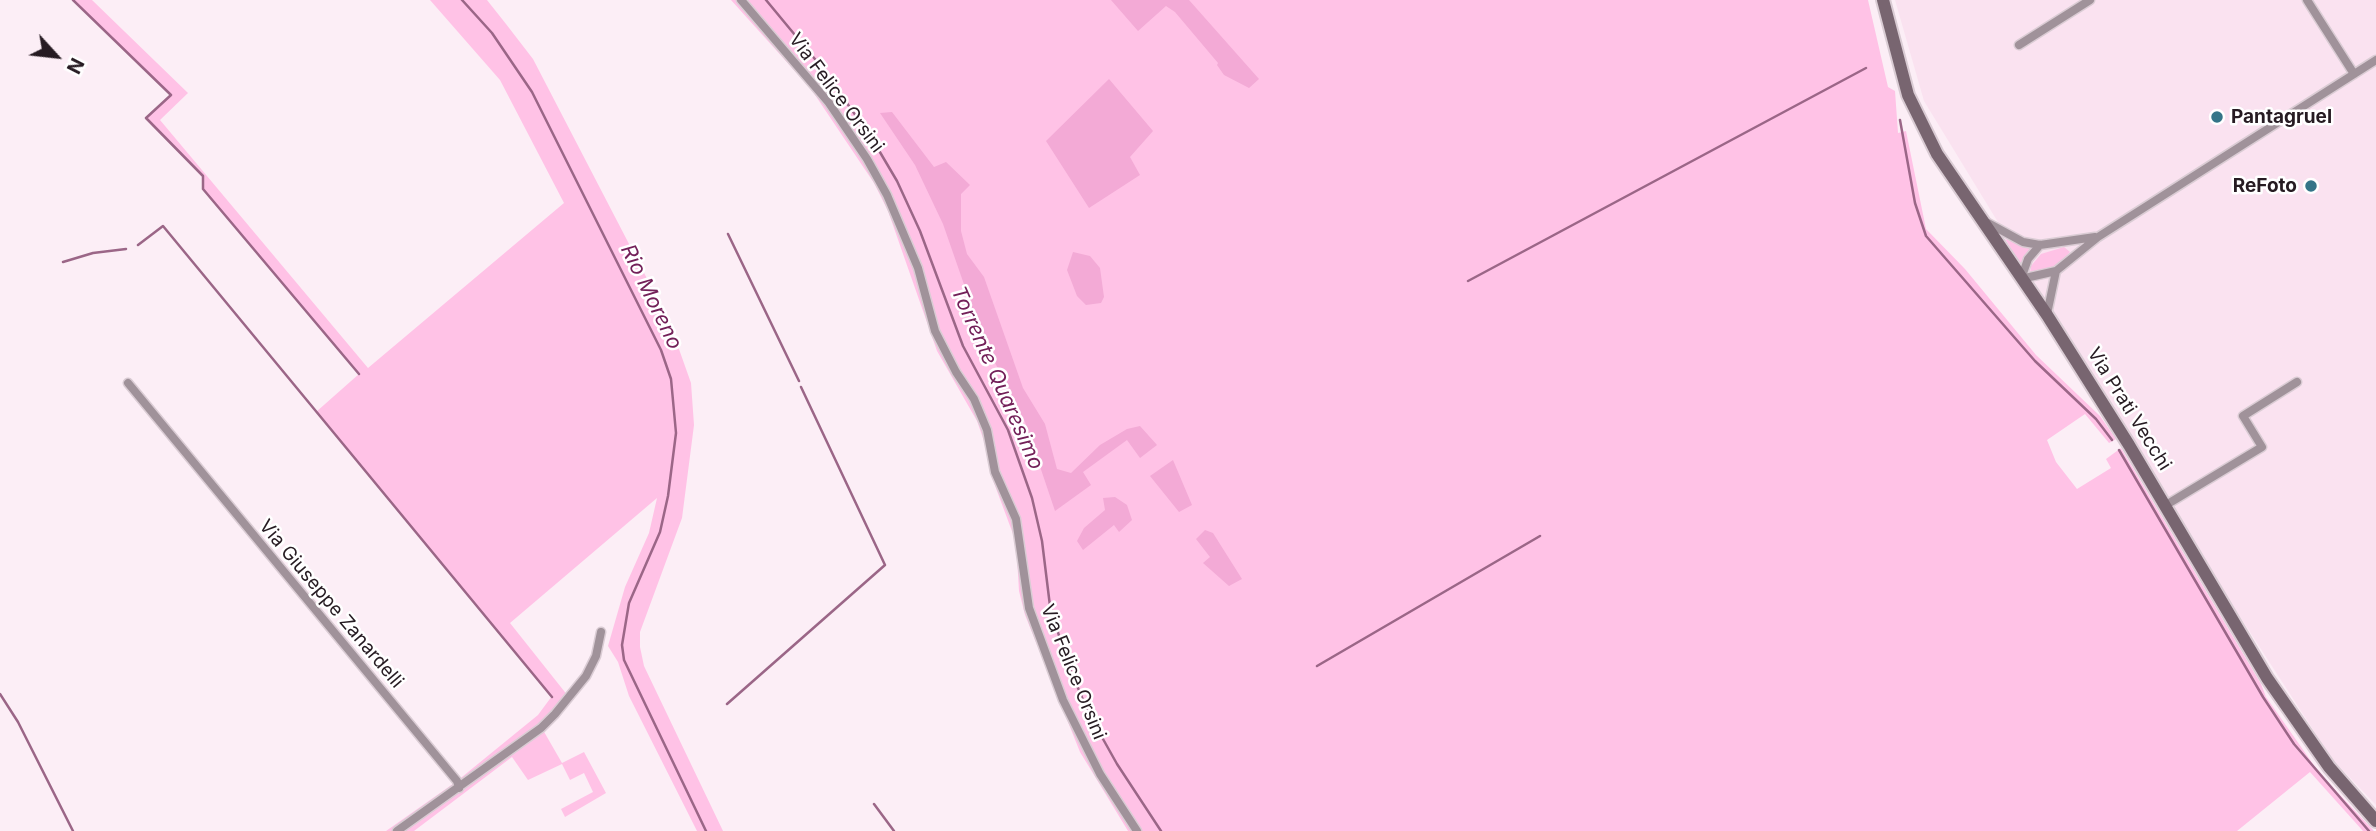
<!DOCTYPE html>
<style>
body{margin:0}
#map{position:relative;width:2376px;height:831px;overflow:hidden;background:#fceef6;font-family:Inter,sans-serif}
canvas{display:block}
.north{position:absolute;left:21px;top:21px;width:70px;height:70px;-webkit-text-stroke:5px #fff;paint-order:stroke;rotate:117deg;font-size:19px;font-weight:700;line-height:28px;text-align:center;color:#261b22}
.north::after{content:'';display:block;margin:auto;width:24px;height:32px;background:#261b22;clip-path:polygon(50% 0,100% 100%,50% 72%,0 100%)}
</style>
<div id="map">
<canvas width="2376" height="831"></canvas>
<div class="north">N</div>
</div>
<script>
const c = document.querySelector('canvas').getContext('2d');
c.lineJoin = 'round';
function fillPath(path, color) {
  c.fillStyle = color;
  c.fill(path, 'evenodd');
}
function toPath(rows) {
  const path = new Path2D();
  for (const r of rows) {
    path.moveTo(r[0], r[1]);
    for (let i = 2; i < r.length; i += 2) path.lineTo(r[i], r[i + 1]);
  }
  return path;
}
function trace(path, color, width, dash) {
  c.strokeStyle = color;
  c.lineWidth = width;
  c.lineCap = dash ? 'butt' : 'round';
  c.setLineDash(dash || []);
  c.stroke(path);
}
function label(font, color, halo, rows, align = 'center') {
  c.font = font + ' Inter,sans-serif';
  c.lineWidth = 5;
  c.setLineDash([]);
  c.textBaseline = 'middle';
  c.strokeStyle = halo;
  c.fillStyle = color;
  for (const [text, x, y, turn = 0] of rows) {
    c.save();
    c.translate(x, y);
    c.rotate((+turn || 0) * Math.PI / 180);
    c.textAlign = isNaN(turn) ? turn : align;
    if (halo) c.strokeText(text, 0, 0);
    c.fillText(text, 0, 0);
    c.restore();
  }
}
fillPath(toPath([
 [1895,0,2376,0,2376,805,2332,759,2222,589,1924,101]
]), '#fae2f0');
fillPath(toPath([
 [73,0,92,0,188,93,160,120,368,368,564,203,500,80,430,0,487,0,506,24,533,59,669,321,691,383,694,425,682,518,640,632,640,647,644,666,723,831,697,831,629,696,618,662,608,646,625,587,649,533,657,498,510,623,572,701,543,730,562,763,584,752,606,793,565,817,561,809,593,792,584,773,570,780,562,764,528,780,512,757,414,831,386,831,457,781,538,715,552,696,316,412,359,374,203,189,203,176,146,118,171,95],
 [731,0,1868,0,1888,87,1895,91,1898,133,1906,131,1926,229,1965,269,2036,355,2100,416,2116,439,2109,443,2085,414,2047,440,2056,462,2077,489,2111,468,2106,459,2121,448,2261,684,2266,697,2320,774,2374,831,2363,831,2310,772,2237,831,1128,831,1080,752,1025,615,1019,591,1016,542,991,475,984,441,977,421,937,351,888,211,874,183,811,89],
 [2005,239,2033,248,2022,266],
 [2064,247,2070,252,2055,269,2030,274,2031,266,2041,254]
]), '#ffc2e6');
fillPath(toPath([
 [1111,0,1189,0,1259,79,1249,88,1224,75,1217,65,1218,63,1175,12,1166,6,1138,31],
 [1109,79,1153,131,1130,157,1140,175,1089,208,1046,141],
 [892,112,934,167,946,162,970,185,961,194,961,231,967,254,984,277,1023,388,1045,424,1057,469,1071,473,1100,445,1127,429,1140,426,1157,445,1140,458,1127,440,1083,472,1091,485,1055,511,1025,422,983,339,943,224,915,165,880,113],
 [1073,252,1090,256,1100,268,1104,297,1101,303,1086,305,1077,296,1067,270],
 [1173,460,1192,505,1179,512,1150,476],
 [1115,497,1127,505,1132,520,1119,532,1114,525,1083,550,1077,541,1084,528,1105,510,1103,498],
 [1205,530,1213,533,1242,579,1229,586,1203,563,1210,557,1196,539]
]), '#f3aad6');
trace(toPath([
 [73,0,171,95,146,118,203,176,203,189,359,374],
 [462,0,492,33,532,92,661,350,671,379,676,433,668,496,660,532,629,603,622,645,624,660,706,831],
 [766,0,819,64,871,137,897,181,920,231,963,346,1008,430,1032,498,1042,541,1050,606,1067,662,1089,714,1117,764,1161,831],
 [1900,120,1915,203,1926,236,2035,361,2096,419,2112,440],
 [728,234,799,381],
 [138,245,163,226,552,697],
 [63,262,93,253,126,249],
 [1468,281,1866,68],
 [2119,450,2263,697,2294,744,2369,831],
 [1317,666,1540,536],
 [0,694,18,722,73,831],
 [727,704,885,565,801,387],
 [874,804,894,831]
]), '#9b6687', 2.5);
const minor = toPath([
 [741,0,829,103,867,159,887,195,918,268,935,331,956,372,974,399,987,430,995,472,1016,519,1029,608,1063,700,1100,774,1137,831],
 [2307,0,2354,74],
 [2019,45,2090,0],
 [1988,223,2023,242,2040,245,2095,237],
 [2040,245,2028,259,2021,279,2056,271],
 [2047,314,2056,271,2098,237,2376,60],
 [128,383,457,781,459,788],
 [2166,505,2262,447,2243,416,2297,382],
 [397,831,541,728,555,714,586,676,596,656,601,632]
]);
const secondary = toPath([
 [1883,0,1908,95,1937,154,2047,315,2129,445,2267,678,2329,767,2376,821]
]);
trace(minor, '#daccd4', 11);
trace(secondary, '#daccd4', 16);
trace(minor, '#a0929a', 8);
trace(secondary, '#786570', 12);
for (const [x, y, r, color] of [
 [2217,117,7,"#347488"],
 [2311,186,7,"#347488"]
]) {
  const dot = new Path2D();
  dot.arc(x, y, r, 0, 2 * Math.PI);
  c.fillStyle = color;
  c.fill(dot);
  trace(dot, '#fff', 2.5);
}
label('19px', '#261b22', '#fff', [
 ["Via Felice Orsini",836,93,53],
 ["Via Prati Vecchi",2129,409,58],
 ["Via Giuseppe Zanardelli",331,604,50],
 ["Via Felice Orsini",1073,672,68]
]);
label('bold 19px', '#261b22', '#fff', [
 ["Pantagruel",2231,117],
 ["ReFoto",2297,186,"right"]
], 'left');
label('italic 21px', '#732059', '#fff', [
 ["Rio Moreno",651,297,64],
 ["Torrente Quaresimo",997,378,66]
]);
</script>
